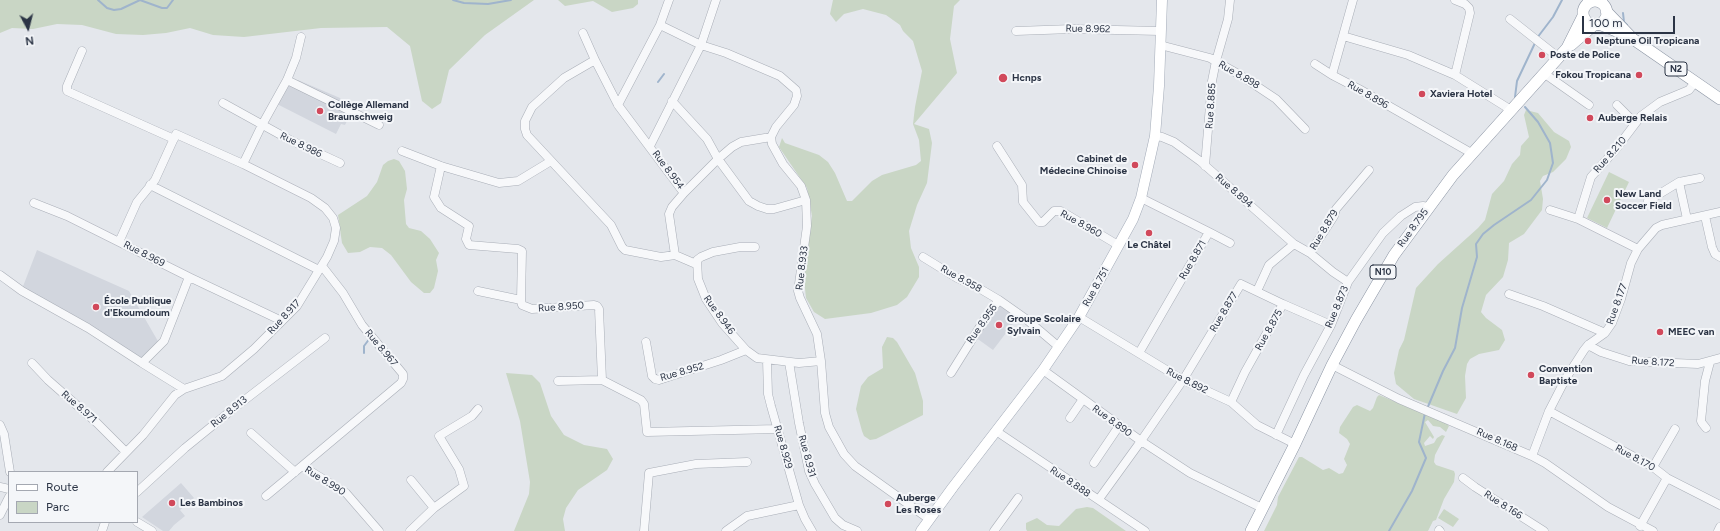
<!DOCTYPE html>
<meta charset="utf-8">
<style>
body{margin:0}
#map{position:relative;width:1720px;height:531px;overflow:hidden;background:#e4e7ec;font-family:Figtree,sans-serif}
canvas{display:block}
.legend{position:absolute;left:8px;top:471px;width:130px;height:52px;box-sizing:border-box;background:#f4f6f9;border:1px solid #a4a8b1;margin:0;padding:5px 7px;list-style:none;font-size:12px;color:#2b3445}
.legend li{display:flex;align-items:center;gap:8px;height:20px}
.legend b{width:20px;border:1px solid #a4a8b1}
.north{position:absolute;left:8px;top:8px;width:40px;height:40px;-webkit-text-stroke:3px #f4f6f9;paint-order:stroke;rotate:173deg;font-size:11px;font-weight:700;line-height:16px;text-align:center;color:#2b3445}
.north::after{content:'';display:block;margin:auto;width:14px;height:18px;background:#2b3445;clip-path:polygon(50% 0,100% 100%,50% 72%,0 100%)}
.scale{position:absolute;left:1582px;top:16px;width:93px;height:18px;box-sizing:border-box;border:2px solid #2b3445;border-top:0;padding-left:5px;font-size:12px;line-height:14px;white-space:nowrap;color:#2b3445;-webkit-text-stroke:3px #f4f6f9;paint-order:stroke}
</style>
<div id="map">
<canvas width="1720" height="531"></canvas>
<ul class="legend">
<li><b style="height:5px;background:#fff"></b>Route</li>
<li><b style="height:11px;background:#c9d6c5"></b>Parc</li>
</ul>
<div class="north">N</div>
<div class="scale">100 m</div>
</div>
<script>
const c = document.querySelector('canvas').getContext('2d');
c.lineJoin = 'round';
function fillPath(path, color) {
  c.fillStyle = color;
  c.fill(path, 'evenodd');
}
function toPath(rows) {
  const path = new Path2D();
  for (const r of rows) {
    if (r.length === 3) {
      path.moveTo(r[0] + r[2], r[1]);
      path.arc(r[0], r[1], r[2], 0, 2 * Math.PI);
      continue;
    }
    path.moveTo(r[0], r[1]);
    for (let i = 2; i < r.length; i += 2) path.lineTo(r[i], r[i + 1]);
  }
  return path;
}
function trace(path, color, width, dash) {
  c.strokeStyle = color;
  c.lineWidth = width;
  c.lineCap = dash ? 'butt' : 'round';
  c.setLineDash(dash || []);
  c.stroke(path);
}
function label(font, color, halo, rows, align = 'center') {
  c.font = font + ' Figtree,sans-serif';
  c.lineWidth = 4;
  c.setLineDash([]);
  c.textBaseline = 'middle';
  c.strokeStyle = halo;
  c.fillStyle = color;
  for (const [text, x, y, turn = 0] of rows) {
    c.save();
    c.translate(x, y);
    c.rotate((+turn || 0) * Math.PI / 180);
    c.textAlign = isNaN(turn) ? turn : align;
    if (halo) c.strokeText(text, 0, 0);
    c.fillText(text, 0, 0);
    c.restore();
  }
}
fillPath(toPath([
 [298,80,340,98,350,115,345,125,341,124,336,134,275,103,285,85],
 [37,250,129,291,159,343,142,360,22,289],
 [1000,305,1019,316,993,350,975,337],
 [181,483,194,498,180,510,185,516,174,525,169,531,163,531,142,517]
]), '#d2d6de');
fillPath(toPath([
 [0,0,534,0,485,35,449,70,441,103,432,109,422,101,410,46,387,27,321,28,244,37,213,35,190,28,166,33,143,35,116,34,82,25,57,24,33,29,12,28,0,33],
 [558,0,638,0,638,4,633,8,612,12,593,1,565,6],
 [833,0,960,0,954,6,950,39,957,73,914,124,929,129,932,143,927,183,917,205,909,231,911,248,919,267,919,277,907,297,897,305,871,313,825,319,814,312,806,298,804,279,812,216,807,188,779,147,782,138,785,143,819,155,828,162,835,173,847,201,852,201,872,181,882,175,916,165,921,161,919,140,913,124,915,107,922,71,913,41,903,31,900,25,886,15,863,9,844,14,836,22,830,14],
 [1526,110,1538,113,1554,132,1569,141,1571,147,1566,159,1553,172,1543,176,1540,181,1543,199,1542,210,1524,234,1509,243,1508,260,1503,277,1486,295,1481,312,1486,318,1502,330,1505,340,1499,350,1479,354,1470,359,1467,364,1465,376,1466,398,1457,414,1414,399,1396,384,1394,373,1399,350,1404,340,1416,288,1438,264,1478,228,1485,220,1492,194,1504,181,1512,164,1520,155,1521,146,1529,137,1524,115],
 [394,159,399,161,405,171,407,189,404,200,406,224,409,228,421,231,430,239,439,253,436,260,438,271,434,288,430,293,424,293,411,282,391,255,382,248,370,247,360,252,348,253,342,243,338,215,367,196,377,182,383,165,388,161],
 [1609,172,1629,182,1607,228,1587,218],
 [887,337,893,338,897,342,915,373,923,401,923,415,876,439,870,440,864,436,862,431,856,409,861,386,868,377,883,368,882,347],
 [506,373,532,375,540,383,551,416,564,435,584,445,607,449,613,459,607,470,578,490,566,508,563,519,565,531,514,531,529,494,530,482,520,421],
 [1379,395,1445,422,1449,426,1446,432,1440,427,1433,426,1428,420,1425,422,1434,437,1433,439,1430,436,1424,443,1425,446,1434,443,1437,438,1442,435,1445,436,1435,455,1434,462,1436,465,1454,471,1455,474,1454,482,1444,499,1436,520,1433,521,1428,531,1264,531,1277,505,1278,497,1299,457,1302,457,1323,470,1329,468,1339,474,1343,473,1347,465,1344,459,1350,444,1347,439,1339,433,1340,427,1353,407,1357,405,1370,411,1373,408,1377,397],
 [1087,507,1093,508,1126,531,1027,531,1026,529,1026,523,1037,518,1047,525,1059,526,1076,509],
 [1444,509,1459,519,1453,527,1438,518]
]), '#c9d6c5');
trace(toPath([
 [98,0,107,8,114,10,121,9,140,0,162,8,167,8,173,0],
 [453,0,464,3,488,4,511,0],
 [1623,13,1624,22,1627,25],
 [1537,38,1553,17,1562,0],
 [658,82,664,74],
 [1515,97,1517,81,1535,43],
 [364,353,364,346,370,338],
 [1427,409,1443,371,1455,348,1462,308,1477,257,1476,244,1483,234,1494,225,1531,200,1547,180,1553,163,1550,143,1538,122,1525,107],
 [1389,531,1412,491,1426,458,1419,442,1425,413]
]), '#9fb4cc', 2);
const minor = toPath([
 [1353,0,1332,75,1359,89,1473,154],
 [1455,0,1465,4,1469,8,1470,13,1455,75],
 [1510,19,1558,57],
 [660,25,701,45,726,53,780,76,796,90,797,96,794,105,776,127,771,137,772,144,783,164,801,186,806,200,807,226,798,291,800,298,817,334,821,361,825,413,829,427,844,454,855,466,929,519],
 [1016,31,1072,29,1160,31],
 [583,33,595,60,618,105,684,193,718,159,749,201,758,206,767,209,774,209,806,200],
 [1343,36,1408,55,1455,75,1511,110],
 [1160,45,1210,58,1240,75,1276,99,1305,129],
 [82,51,67,86,67,91,174,139],
 [595,60,564,78,532,107,525,121,525,129,527,135,611,225,622,247,625,250,661,257,675,255,696,264],
 [1315,64,1332,75],
 [1545,74,1589,105],
 [287,80,379,125],
 [672,101,707,139,718,159,732,147,741,142,771,137],
 [223,103,290,140,340,163],
 [618,105,660,25,669,0],
 [1617,105,1635,123],
 [1155,136,1162,137,1174,142,1200,161,1294,244,1310,253],
 [650,146,701,45,716,0],
 [997,146,1022,185,1023,202,1039,222,1043,222,1054,211,1061,211,1118,245],
 [402,151,441,166,499,183,518,181,551,161],
 [441,166,434,197,441,208,469,226,466,239,469,245,518,249,522,251,521,300,522,305,532,309,594,305,597,306,599,309,602,380,641,400,644,404,647,432,778,429],
 [1205,166,1212,81,1216,61,1228,19,1230,0],
 [150,185,319,270],
 [1648,201,1679,182],
 [34,203,67,216,119,242],
 [1550,210,1578,219],
 [1705,216,1712,247,1715,254,1720,257],
 [1687,219,1679,182,1700,178],
 [1209,232,1230,243],
 [755,247,740,247,713,252,701,257,697,260,698,279,706,299,722,323,746,350,757,358,799,363,821,361],
 [1638,249,1578,219,1591,177,1616,149,1641,116,1660,102,1689,90,1695,82],
 [675,255,669,214,672,207,684,193],
 [923,257,957,278,977,287,999,300],
 [0,275,22,291,88,328,142,363],
 [189,277,282,321],
 [1348,282,1333,272,1310,253,1334,216,1336,209,1369,170],
 [478,291,521,300],
 [1257,291,1269,265,1294,244],
 [1509,294,1543,306,1605,333],
 [1079,317,1183,380,1231,402,1257,425,1295,444],
 [646,342,652,376,655,379,659,380,721,360,746,350],
 [1588,345,1601,352,1629,361,1698,364,1720,358],
 [1139,353,1209,232,1141,198],
 [767,360,768,394,771,406,799,505,805,519,812,531],
 [789,362,799,423,809,471,815,484,835,518,843,525,857,531],
 [32,363,48,380,97,423,126,452],
 [1332,365,1399,399,1532,456,1545,463,1608,507,1653,531],
 [1043,370,1141,441,1183,380,1241,284,1283,304],
 [951,373,986,317,999,300,1026,319,1059,347],
 [558,381,602,380],
 [184,389,142,363,164,341,189,277,119,242,137,202,155,180,176,134,243,164],
 [1231,402,1245,372,1283,304,1331,325],
 [1549,411,1653,467,1667,478,1720,505],
 [1070,418,1083,399],
 [0,425,4,434,10,472],
 [1706,428,1702,423,1701,421,1705,381,1710,362],
 [996,431,1145,531],
 [251,433,295,472],
 [1276,435,1304,375,1331,325,1348,282,1383,233,1401,216,1415,207,1423,206,1428,207],
 [1532,456,1549,411,1566,378,1584,350,1588,345,1605,333,1612,323,1621,299,1631,263,1638,249,1656,228,1662,225,1720,212],
 [1094,463,1119,426],
 [302,466,401,383,403,379,403,374,362,325,343,293,322,266],
 [1653,467,1675,429],
 [107,472,143,435,175,395,184,389,222,376,254,349,297,306,327,257,334,241,336,228,333,218,325,208,311,198,243,164,262,125,287,80,296,58,301,37],
 [1463,478,1475,487,1544,531],
 [0,487,9,489],
 [137,492,185,448,233,409,325,338],
 [266,496,302,466,346,493,379,531],
 [1099,499,1141,441,1190,473,1262,508],
 [434,508,464,486,459,469,439,436,472,416,478,409],
 [0,515,9,497],
 [137,522,152,531],
 [1640,526,1667,478],
 [1439,530,1440,531],
 [102,531,105,522],
 [410,531,434,508,411,480],
 [644,531,649,473,696,464,747,462],
 [726,531,747,516,799,505],
 [994,531,1018,498],
 [1718,531,1720,527]
]);
const major = toPath([
 [921,531,953,487,1043,370,1079,317,1133,219,1141,198,1155,136,1159,86,1162,0]
]);
const highway = toPath([
 [1595,13,12],
 [1606,11,1633,39,1720,99],
 [1599,24,1628,36],
 [1571,45,1594,25],
 [1251,531,1295,444,1332,365,1356,320,1394,255,1453,175,1567,48,1583,16]
]);
trace(minor, '#a9aeb7', 9);
trace(major, '#a3abb8', 11);
trace(highway, '#8b94a3', 12);
trace(minor, '#f7f8fa', 8);
trace(major, '#fff', 10);
trace(highway, '#fff', 11);
for (const [x, y, r, color] of [
 [1588,41,4,"#d1495b"],
 [1542,55,4,"#d1495b"],
 [1639,75,4,"#d1495b"],
 [1003,78,5,"#d1495b"],
 [1422,94,4,"#d1495b"],
 [320,111,4,"#d1495b"],
 [1590,118,4,"#d1495b"],
 [1135,165,4,"#d1495b"],
 [1607,200,4,"#d1495b"],
 [1149,233,4,"#d1495b"],
 [96,307,4,"#d1495b"],
 [999,325,4,"#d1495b"],
 [1660,332,4,"#d1495b"],
 [1531,375,4,"#d1495b"],
 [172,503,4,"#d1495b"],
 [888,504,4,"#d1495b"]
]) {
  const dot = new Path2D();
  dot.arc(x, y, r, 0, 2 * Math.PI);
  c.fillStyle = color;
  c.fill(dot);
  trace(dot, '#f4f6f9', 1.5);
}
for (const [x, y, w] of [
 [1676,69,22],
 [1383,272,26]
]) {
  const box = new Path2D();
  box.roundRect(x - w / 2, y - 7, w, 14, 3);
  c.fillStyle = '#f4f6f9';
  c.fill(box);
  trace(box, '#2b3445', 1);
}
label('bold 9px', '#2b3445', null, [
 ["N2",1676,69],
 ["N10",1383,272]
]);
label('10px', '#2b3445', '#f4f6f9', [
 ["Rue 8.962",1088,29,1],
 ["Rue 8.898",1239,75,30],
 ["Rue 8.896",1368,95,30],
 ["Rue 8.885",1211,106,-86],
 ["Rue 8.986",301,145,26],
 ["Rue 8.210",1610,155,-49],
 ["Rue 8.954",668,170,53],
 ["Rue 8.894",1234,191,41],
 ["Rue 8.960",1081,224,29],
 ["Rue 8.795",1413,228,-54],
 ["Rue 8.879",1324,230,-59],
 ["Rue 8.969",144,254,27],
 ["Rue 8.871",1193,260,-60],
 ["Rue 8.933",802,268,-83],
 ["Rue 8.958",961,279,29],
 ["Rue 8.751",1096,287,-61],
 ["Rue 8.177",1617,304,-70],
 ["Rue 8.950",561,307,-4],
 ["Rue 8.873",1337,307,-67],
 ["Rue 8.877",1224,312,-59],
 ["Rue 8.946",719,315,54],
 ["Rue 8.917",284,317,-47],
 ["Rue 8.956",982,324,-55],
 ["Rue 8.875",1269,330,-61],
 ["Rue 8.967",381,348,50],
 ["Rue 8.172",1653,362,4],
 ["Rue 8.952",682,372,-16],
 ["Rue 8.892",1187,381,27],
 ["Rue 8.971",79,407,41],
 ["Rue 8.913",229,412,-39],
 ["Rue 8.890",1112,421,36],
 ["Rue 8.168",1497,440,24],
 ["Rue 8.929",783,447,74],
 ["Rue 8.931",807,456,75],
 ["Rue 8.170",1635,458,29],
 ["Rue 8.990",325,481,32],
 ["Rue 8.888",1070,482,34],
 ["Rue 8.166",1503,505,33]
]);
label('bold 10px', '#2b3445', '#f4f6f9', [
 ["Neptune Oil Tropicana",1596,41],
 ["Poste de Police",1550,55],
 ["Fokou Tropicana",1631,75,"right"],
 ["Hcnps",1012,78],
 ["Xaviera Hotel",1430,94],
 ["Collège Allemand",328,105],
 ["Braunschweig",328,117],
 ["Auberge Relais",1598,118],
 ["Cabinet de",1127,159,"right"],
 ["Médecine Chinoise",1127,171,"right"],
 ["New Land",1615,194],
 ["Soccer Field",1615,206],
 ["Le Châtel",1149,245,"center"],
 ["École Publique",104,301],
 ["d'Ekoumdoum",104,313],
 ["Groupe Scolaire",1007,319],
 ["Sylvain",1007,331],
 ["MEEC van",1668,332],
 ["Convention",1539,369],
 ["Baptiste",1539,381],
 ["Auberge",896,498],
 ["Les Roses",896,510],
 ["Les Bambinos",180,503]
], 'left');
</script>
